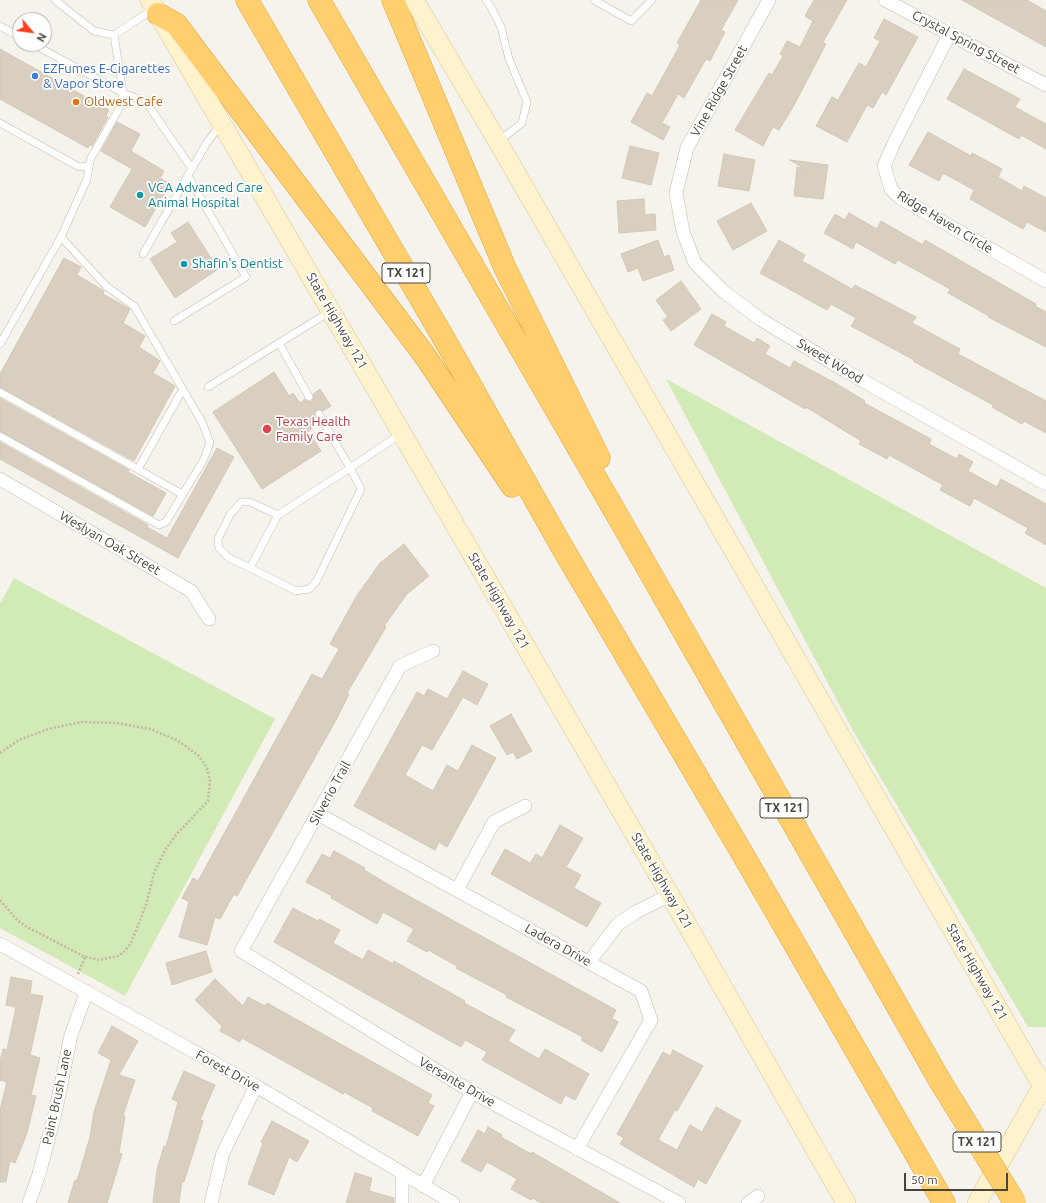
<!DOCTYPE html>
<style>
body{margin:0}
#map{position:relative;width:1046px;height:1203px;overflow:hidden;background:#f6f3ec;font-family:Ubuntu,sans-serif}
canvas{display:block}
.north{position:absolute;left:12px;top:12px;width:40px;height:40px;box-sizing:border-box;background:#fff;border:1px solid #b7b4b0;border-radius:50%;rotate:119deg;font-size:11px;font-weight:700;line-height:16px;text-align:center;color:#4b4439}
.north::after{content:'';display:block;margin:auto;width:14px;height:18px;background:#fc3f1d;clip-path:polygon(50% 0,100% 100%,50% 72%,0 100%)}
.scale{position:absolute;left:904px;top:1173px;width:104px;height:18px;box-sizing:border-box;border:2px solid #4b4439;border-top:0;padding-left:5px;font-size:12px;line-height:14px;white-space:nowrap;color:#4b4439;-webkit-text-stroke:3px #fff;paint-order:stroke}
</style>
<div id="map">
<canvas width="1046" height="1203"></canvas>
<div class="north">N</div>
<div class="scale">50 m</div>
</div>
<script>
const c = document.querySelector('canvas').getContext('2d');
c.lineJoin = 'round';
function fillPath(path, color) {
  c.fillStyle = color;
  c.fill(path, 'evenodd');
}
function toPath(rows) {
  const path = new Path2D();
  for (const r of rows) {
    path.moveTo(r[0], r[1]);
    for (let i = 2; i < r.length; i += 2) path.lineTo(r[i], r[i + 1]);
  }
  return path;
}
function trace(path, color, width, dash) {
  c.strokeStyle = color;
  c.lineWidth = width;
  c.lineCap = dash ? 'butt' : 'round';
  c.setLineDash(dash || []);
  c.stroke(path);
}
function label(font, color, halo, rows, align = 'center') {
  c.font = font + ' Ubuntu,sans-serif';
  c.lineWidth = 3.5;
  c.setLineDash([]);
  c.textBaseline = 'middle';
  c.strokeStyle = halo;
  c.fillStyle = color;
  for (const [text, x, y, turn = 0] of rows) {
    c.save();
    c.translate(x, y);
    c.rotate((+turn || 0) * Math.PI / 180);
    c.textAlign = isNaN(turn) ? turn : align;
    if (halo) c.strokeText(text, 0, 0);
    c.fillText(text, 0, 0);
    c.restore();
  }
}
fillPath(toPath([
 [666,379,1046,588,1046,1027,1028,1027,856,736],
 [14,578,275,719,125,996,0,928,0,604]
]), '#d2eab5');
const building = toPath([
 [701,0,738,0,721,30,725,32,710,61,706,59,684,98,678,94,662,123,670,127,663,140,631,122,647,93,652,96,680,45,677,43,701,0],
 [814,0,847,0,823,42,826,44,793,107,779,130,773,127,763,146,735,130,769,73,772,75,783,56,780,54,787,41,800,47,813,21,805,16,814,0],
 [962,0,1027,0,1046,11,1046,47,962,0],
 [884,19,918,37,886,95,882,92,873,108,867,105,847,142,816,126,832,97,838,100,859,63,866,67,880,41,874,38,884,19],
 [0,49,109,110,106,116,108,117,92,146,89,145,88,148,0,99,0,49],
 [964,69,1020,99,1015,107,1046,124,1046,149,1021,135,1019,139,947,99,964,69],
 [117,122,140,134,131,151,164,171,160,178,170,184,145,227,110,207,132,169,101,151,117,122],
 [928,132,971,156,972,153,1002,169,998,177,1022,191,1024,186,1046,198,1046,232,1027,222,1023,229,970,199,974,190,943,173,939,181,909,165,928,132],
 [630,146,659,153,651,185,622,178,630,146],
 [724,154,755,160,749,191,718,186,724,154],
 [790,160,828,165,823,199,794,196,797,167,805,169,790,160],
 [644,199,645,215,655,214,656,230,619,233,617,201,644,199],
 [751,203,767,231,733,250,717,221,751,203],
 [849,213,877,229,881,221,923,245,925,240,1036,304,1035,306,1046,312,1046,347,988,317,989,316,948,293,950,289,898,260,895,264,856,242,853,249,824,233,835,214,845,220,849,213],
 [188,222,218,269,175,298,150,259,177,242,171,233,188,222],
 [658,240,664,257,669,255,674,270,643,281,638,268,628,272,621,254,658,240],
 [779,240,805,255,802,261,852,289,855,285,916,317,912,323,960,349,958,354,1046,401,1046,433,1024,421,1022,424,992,407,993,405,913,361,914,360,851,326,856,318,831,304,827,310,760,273,779,240],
 [64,258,81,267,77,275,104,291,103,294,130,309,123,323,145,336,139,347,160,361,153,373,175,386,134,461,0,387,0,374,64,258],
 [681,281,701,309,671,331,663,320,668,317,656,300,681,281],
 [712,314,726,322,724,326,754,343,757,338,770,346,765,354,790,368,794,361,837,384,865,401,864,403,931,439,929,444,957,459,959,454,973,462,968,471,997,487,1001,479,1046,504,1046,545,1025,533,1028,528,974,498,970,506,940,490,943,485,889,455,887,459,859,444,861,441,806,407,805,409,694,345,712,314],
 [274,372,289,396,293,393,300,403,305,399,309,402,312,401,314,397,313,394,320,389,331,406,323,411,319,409,316,410,315,417,310,420,314,427,308,431,321,451,262,489,213,412,274,372],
 [0,398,129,470,128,472,166,493,153,516,0,431,0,398],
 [0,442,148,525,147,527,167,538,217,448,234,457,178,558,0,459,0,442],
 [404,544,429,576,407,594,384,626,386,627,347,693,349,694,336,720,237,896,234,894,220,919,215,917,207,945,179,937,189,902,182,898,193,878,198,881,312,674,322,679,339,649,330,644,356,597,380,563,404,544],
 [463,671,488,684,477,705,463,697,432,750,422,745,405,775,433,791,447,765,458,771,472,745,496,758,447,847,439,842,435,850,354,806,417,692,424,696,428,689,447,699,463,671],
 [511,714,532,751,517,759,513,752,507,755,490,726,511,714],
 [560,825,583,838,566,867,581,875,574,888,601,903,587,927,491,874,505,849,530,863,536,854,542,858,560,825],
 [334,851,365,868,364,870,396,889,616,1010,612,1018,618,1022,602,1052,581,1040,583,1037,506,997,507,995,456,968,457,966,428,950,427,952,407,941,414,929,383,912,377,924,331,898,332,896,306,882,322,854,330,858,334,851],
 [293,908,318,921,319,919,340,930,333,943,363,960,368,950,393,964,394,961,465,1001,464,1003,515,1030,508,1041,539,1059,545,1049,589,1074,575,1100,565,1095,561,1104,482,1060,487,1052,465,1040,461,1047,274,942,293,908],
 [206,951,212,972,172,985,166,963,206,951],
 [11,977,32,981,30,994,43,996,30,1055,40,1058,31,1095,36,1096,27,1133,15,1163,10,1161,6,1182,0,1182,0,1110,7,1082,0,1080,0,1061,3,1049,7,1050,16,1007,6,1005,11,977],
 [215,979,243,1006,248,997,265,1006,267,1003,432,1095,428,1103,434,1106,418,1136,372,1111,373,1108,344,1092,343,1094,242,1038,240,1042,220,1031,222,1026,195,1000,215,979],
 [112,1026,138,1041,119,1075,135,1080,123,1115,125,1116,119,1153,122,1154,107,1203,68,1203,75,1180,77,1181,90,1137,94,1112,111,1060,98,1053,112,1026],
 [673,1050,703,1066,677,1111,675,1110,658,1140,677,1150,690,1125,702,1132,716,1107,741,1121,706,1184,698,1179,694,1187,620,1144,624,1138,617,1134,663,1052,670,1056,673,1050],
 [184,1071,215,1085,200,1120,203,1121,184,1182,182,1181,179,1203,153,1203,157,1170,164,1146,166,1147,178,1102,172,1099,184,1071],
 [272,1121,309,1141,297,1162,289,1157,274,1195,248,1184,263,1143,261,1142,272,1121],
 [488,1127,502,1135,501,1137,531,1154,532,1152,620,1203,541,1203,532,1198,531,1200,511,1189,517,1179,487,1162,481,1172,461,1161,478,1130,485,1134,488,1127],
 [355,1173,372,1178,369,1191,394,1198,394,1203,346,1203,355,1173]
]);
fillPath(building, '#d8cfc1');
trace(building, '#d3c7b4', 1);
const lane = toPath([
 [55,0,94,31,114,35,155,8],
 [486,0,491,7,501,27,509,59,527,102,522,123,499,141],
 [594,0,631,21,652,0],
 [0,26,20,37],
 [33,44,123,93,146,102,192,169],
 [0,123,79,167,89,166,91,158,120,107,123,93,114,35],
 [143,254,206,144,221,124],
 [174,321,246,277,188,176],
 [279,343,309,397],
 [0,344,61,237,87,179,89,166],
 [208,387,331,311],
 [0,392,182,494],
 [319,414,350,468,361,489,316,582,309,589,296,591,250,568,278,515,350,468,402,433],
 [0,436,159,525,166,522,203,461,210,443,202,422,134,306,106,286,61,237],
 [138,469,183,389],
 [250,568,229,558,219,548,218,539,230,515,241,502,250,502,278,515]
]);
const street = toPath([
 [769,0,687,148,676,193,683,232,695,263,723,291,760,319,844,370,1046,484],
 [885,0,1046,85],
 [950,33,895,141,884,166,891,189,899,197,1046,281],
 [0,479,191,591,209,619],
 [433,651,400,666,241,951,472,1092,679,1203],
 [318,814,641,991,651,1020,577,1149],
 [457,890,494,822,525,806],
 [0,944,256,1086,453,1203],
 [589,962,618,924,636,912,670,895],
 [402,1174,402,1203],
 [423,1186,472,1092],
 [29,1203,39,1174,55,1114,71,1035,87,991],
 [211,1203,223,1153,256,1086],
 [748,1203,758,1196]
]);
const secondary = toPath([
 [150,0,670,895,846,1203],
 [414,0,498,142,1046,1092],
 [977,1203,1046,1080]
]);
const highway = toPath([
 [247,0,447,344,562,547,742,853,944,1203],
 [319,0,628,534,940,1081],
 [393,0,505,268,599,458],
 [158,14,176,24,425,356,512,486]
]);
trace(lane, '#c2bbae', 8);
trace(street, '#c2bbae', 14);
trace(secondary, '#d6c79b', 20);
trace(highway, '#e0a43c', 23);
trace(toPath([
 [0,753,19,740,48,729,82,722,117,723,150,729,177,740,199,756,207,768,210,781,208,801,176,835,165,850,154,873,146,905,131,943,124,952,118,956,99,960,83,956,27,927,17,920,0,900],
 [78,974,85,957]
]), '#c4b79f', 2.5, [2, 2]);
trace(lane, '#fff', 7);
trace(street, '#fff', 13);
trace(secondary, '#fff3cd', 19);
trace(highway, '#ffcf6e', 22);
const highwayBridge = toPath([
 [940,1081,1015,1203]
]);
trace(highwayBridge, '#e0a43c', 23, []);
trace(highwayBridge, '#ffcf6e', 22);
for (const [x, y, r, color] of [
 [35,76,4,"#3f7fe0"],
 [76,102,4,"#e8710a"],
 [140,195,4,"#0f9aa8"],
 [184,264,4,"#0f9aa8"],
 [267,429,5,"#e0444e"]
]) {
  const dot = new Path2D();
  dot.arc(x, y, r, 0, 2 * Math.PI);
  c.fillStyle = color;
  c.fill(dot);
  trace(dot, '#fff', 1.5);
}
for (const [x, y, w] of [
 [406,273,48],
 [784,808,48],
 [977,1142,48]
]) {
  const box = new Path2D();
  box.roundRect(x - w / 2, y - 10, w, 20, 3);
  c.fillStyle = '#fff';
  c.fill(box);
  trace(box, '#4b4439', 1);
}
label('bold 12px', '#4b4439', null, [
 ["TX 121",406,273],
 ["TX 121",784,808],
 ["TX 121",977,1142]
]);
label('13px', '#4b4439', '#fff', [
 ["Crystal Spring Street",966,42,28],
 ["Vine Ridge Street",719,91,-61],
 ["Ridge Haven Circle",945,222,31],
 ["State Highway 121",337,321,60],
 ["Sweet Wood",830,361,31],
 ["Weslyan Oak Street",110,543,30],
 ["State Highway 121",499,601,60],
 ["Silverio Trail",330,793,-61],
 ["State Highway 121",662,881,60],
 ["Ladera Drive",558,945,29],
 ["State Highway 121",977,972,60],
 ["Forest Drive",228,1071,29],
 ["Versante Drive",457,1082,30],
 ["Paint Brush Lane",57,1097,-78]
]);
label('13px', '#366cbe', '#fff', [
 ["EZFumes E-Cigarettes",43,69],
 ["& Vapor Store",43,84]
], 'left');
label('13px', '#c56008', '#fff', [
 ["Oldwest Cafe",84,102]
], 'left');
label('13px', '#0d838f', '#fff', [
 ["VCA Advanced Care",148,188],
 ["Animal Hospital",148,203],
 ["Shafin's Dentist",192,264]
], 'left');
label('13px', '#be3a42', '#fff', [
 ["Texas Health",276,422],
 ["Family Care",276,437]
], 'left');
</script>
